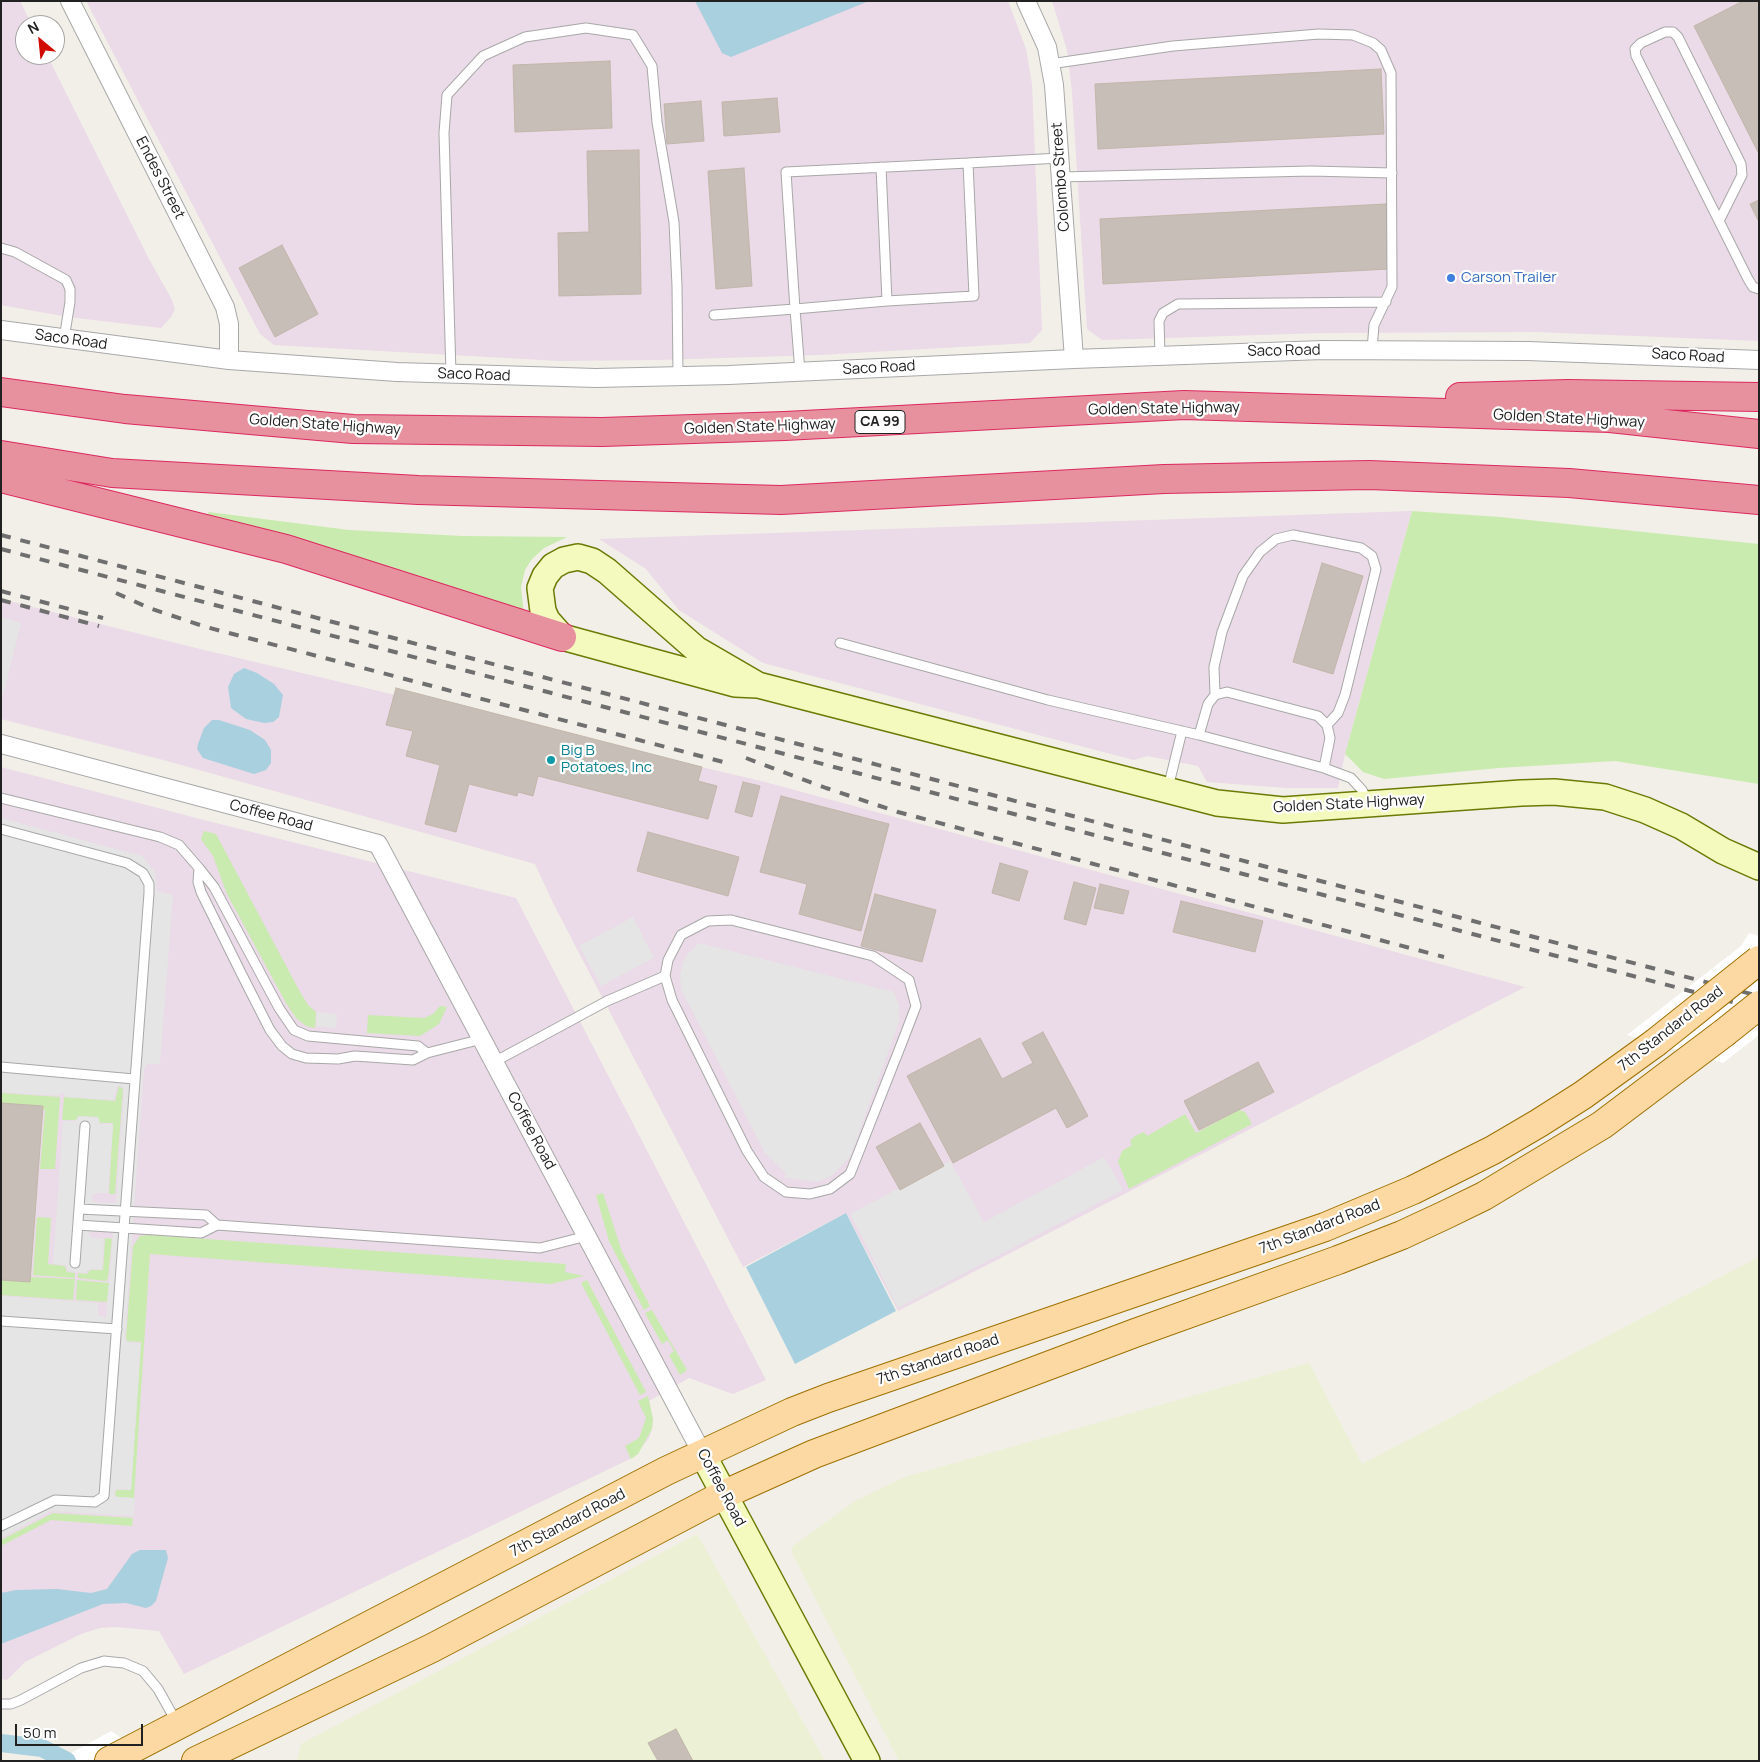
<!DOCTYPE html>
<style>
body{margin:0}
#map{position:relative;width:1760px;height:1762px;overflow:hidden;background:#f2efe8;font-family:Manrope,sans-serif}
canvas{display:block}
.frame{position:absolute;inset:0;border:2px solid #212121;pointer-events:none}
.north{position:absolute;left:15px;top:15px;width:50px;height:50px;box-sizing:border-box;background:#fff;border:1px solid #a6a6a6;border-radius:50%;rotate:332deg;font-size:14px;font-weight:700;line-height:20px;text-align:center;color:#212121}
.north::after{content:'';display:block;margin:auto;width:18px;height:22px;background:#d20901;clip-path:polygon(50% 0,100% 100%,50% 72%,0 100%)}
.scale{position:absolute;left:15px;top:1724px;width:128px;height:22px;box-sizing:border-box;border:2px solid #212121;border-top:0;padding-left:6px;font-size:15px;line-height:18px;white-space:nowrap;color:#212121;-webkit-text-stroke:4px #fff;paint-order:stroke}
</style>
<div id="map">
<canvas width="1760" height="1762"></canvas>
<div class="frame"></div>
<div class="north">N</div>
<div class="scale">50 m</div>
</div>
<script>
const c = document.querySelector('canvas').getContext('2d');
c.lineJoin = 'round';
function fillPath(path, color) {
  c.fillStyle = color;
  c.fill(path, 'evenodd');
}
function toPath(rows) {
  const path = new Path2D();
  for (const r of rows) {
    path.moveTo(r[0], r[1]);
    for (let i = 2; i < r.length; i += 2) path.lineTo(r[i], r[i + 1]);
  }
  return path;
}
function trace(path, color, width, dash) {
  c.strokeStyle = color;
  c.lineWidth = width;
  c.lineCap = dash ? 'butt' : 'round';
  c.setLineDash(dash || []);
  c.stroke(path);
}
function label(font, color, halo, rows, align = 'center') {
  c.font = font + ' Manrope,sans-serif';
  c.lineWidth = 4.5;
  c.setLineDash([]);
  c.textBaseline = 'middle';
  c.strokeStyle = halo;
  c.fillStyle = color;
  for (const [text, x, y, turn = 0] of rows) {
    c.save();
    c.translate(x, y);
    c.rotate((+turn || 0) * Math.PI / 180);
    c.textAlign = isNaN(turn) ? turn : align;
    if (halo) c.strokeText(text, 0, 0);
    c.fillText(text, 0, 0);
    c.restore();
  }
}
fillPath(toPath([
 [1,1,20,1,32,25,25,25,25,55,47,55,149,259,171,298,175,309,171,317,161,328,68,317,1,305],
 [86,1,1008,1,1026,49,1032,84,1042,330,1030,343,819,355,659,360,559,361,274,345,260,334],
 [1052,1,1759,1,1759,341,1537,332,1323,333,1102,340,1087,329,1072,92,1067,50],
 [1412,511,1345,754,1338,788,1287,788,1207,782,1198,766,1147,756,1134,760,763,663,679,610,646,569,599,539],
 [1,599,200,649,765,782,1525,987,898,1311,846,1213,743,1267,554,905,535,864,167,761,1,719],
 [1,767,208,821,516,898,766,1380,733,1394,689,1378,649,1401,653,1419,652,1429,649,1438,634,1457,184,1674,159,1631,117,1627,100,1628,81,1634,25,1662,7,1680,1,1679]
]), '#ebdae7');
fillPath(toPath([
 [1759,1257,1759,1761,899,1761,791,1551,793,1546,855,1501,905,1477,1309,1363,1362,1464],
 [697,1534,825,1761,297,1761,301,1744]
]), '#ecf0d4');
fillPath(toPath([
 [1412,511,1500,517,1759,544,1759,784,1615,761,1499,768,1384,779,1363,772,1345,754],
 [209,512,349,530,462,536,567,537,544,548,532,559,525,570,521,587,524,615,205,517],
 [204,831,216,834,300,992,308,1005,316,1012,315,1028,306,1026,296,1018,286,1003,227,894,213,856,201,839],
 [440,1006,447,1007,439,1024,420,1036,367,1033,368,1015,424,1018,433,1014],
 [119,1086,123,1089,115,1194,109,1194,113,1123,100,1123,98,1117,78,1116,76,1120,62,1120,64,1097,115,1101],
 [1,1093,60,1097,55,1169,40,1169,45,1110,42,1109,42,1107,1,1103],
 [1239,1110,1245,1112,1252,1124,1129,1189,1118,1162,1122,1151,1132,1145,1130,1141,1135,1136,1144,1132,1147,1136,1185,1114,1196,1133],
 [603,1193,622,1252,650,1306,644,1310,609,1241,596,1195],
 [37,1217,51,1218,48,1264,65,1266,67,1272,75,1273,75,1278,33,1275],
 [149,1235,566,1264,565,1272,584,1276,551,1284,150,1254,134,1498,118,1497,115,1495,116,1490,131,1490,141,1342,127,1341,126,1338,133,1246,140,1236],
 [105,1238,112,1239,108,1278,106,1281,78,1278,78,1273,87,1274,90,1270,103,1270],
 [30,1277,75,1279,73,1300,1,1295,1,1280,29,1282],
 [77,1280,109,1283,107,1302,76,1300],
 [587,1280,646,1392,640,1395,581,1283],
 [652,1310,687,1370,680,1375,669,1355,674,1351,668,1340,662,1344,645,1313],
 [648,1396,653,1419,652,1429,638,1454,631,1459,625,1446,639,1438,646,1418,638,1401],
 [53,1513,133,1518,132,1526,51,1520,1,1546,1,1540]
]), '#caebaf');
fillPath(toPath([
 [1,617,21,623,1,704],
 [1,818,142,856,155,872,157,891,173,895,160,1064,147,1064,144,1068,125,1338,127,1342,141,1343,131,1490,117,1489,114,1492,116,1497,135,1498,134,1516,51,1511,1,1538,1,1296,98,1303,98,1315,106,1318,113,1233,92,1230,89,1233,90,1237,104,1239,102,1270,89,1269,86,1273,68,1271,66,1265,53,1264,63,1121,75,1121,79,1116,98,1118,100,1124,113,1124,108,1193,96,1193,91,1197,94,1202,114,1203,116,1202,124,1090,122,1086,117,1086,114,1100,65,1097,64,1093,60,1093,59,1096,1,1092],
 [633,917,654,958,601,986,579,946],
 [699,943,894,992,899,1005,899,1022,850,1157,832,1176,817,1182,787,1178,784,1177,786,1173,765,1153,681,989,680,975,683,962,688,954],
 [317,1012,337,1014,336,1028,316,1026],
 [1104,1157,1123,1190,898,1308,850,1214,950,1161,984,1222]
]), '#e5e5e5');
fillPath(toPath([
 [695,1,869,1,731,57,722,53],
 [244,668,257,673,274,684,283,695,279,717,273,722,264,723,246,719,231,708,228,687,234,674],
 [212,720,219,720,250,730,265,740,271,750,271,763,266,770,254,774,203,758,197,749,198,744,204,728],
 [846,1213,896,1311,795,1364,746,1267],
 [140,1550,166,1550,168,1558,156,1601,151,1606,146,1608,126,1603,103,1604,1,1644,1,1593,16,1590,57,1589,91,1593,107,1589,132,1554]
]), '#a9d0df');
fillPath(toPath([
 [1749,933,1759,936,1759,1035,1723,1063,1627,1035,1741,946],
 [111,1731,145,1754,134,1761,57,1761]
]), '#fff');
trace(toPath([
 [1,1743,42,1748,67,1761]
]), '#a9d0df', 18);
const building = toPath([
 [1743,1,1759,1,1759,154,1694,26,1743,1],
 [610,61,612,128,515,132,513,65,610,61],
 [1381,69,1384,134,1098,149,1095,84,1381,69],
 [777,98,780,132,724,136,722,102,777,98],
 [701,101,704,141,667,144,664,104,701,101],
 [639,150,641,294,559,296,558,233,589,232,587,151,639,150],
 [744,168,752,286,716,289,708,171,744,168],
 [1759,200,1759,222,1750,204,1759,200],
 [1386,204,1389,269,1103,284,1100,219,1386,204],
 [282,245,318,314,275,337,239,268,282,245],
 [1322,563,1363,576,1333,674,1293,662,1322,563],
 [396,688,702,767,698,781,717,786,708,819,538,776,533,796,518,792,517,796,469,784,456,832,425,824,440,765,406,756,413,731,386,725,396,688],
 [743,782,760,786,752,817,735,812,743,782],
 [781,796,889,824,861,931,799,914,807,884,760,872,781,796],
 [648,832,739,857,728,896,637,871,648,832],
 [1000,863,1028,871,1019,901,992,893,1000,863],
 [1074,882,1096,888,1086,925,1064,919,1074,882],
 [1100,884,1129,891,1123,914,1094,908,1100,884],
 [875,894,936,910,922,962,861,946,875,894],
 [1181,901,1263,921,1255,952,1173,932,1181,901],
 [1043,1032,1088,1116,1067,1128,1056,1108,953,1163,907,1076,980,1038,1002,1079,1033,1063,1022,1043,1043,1032],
 [1258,1062,1274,1092,1199,1130,1184,1101,1258,1062],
 [1,1103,43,1106,30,1282,1,1280,1,1103],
 [920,1123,944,1166,900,1190,876,1147,920,1123],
 [676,1729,693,1761,658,1761,648,1743,676,1729]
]);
fillPath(building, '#c6beb7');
trace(building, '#c3b6aa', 1);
const service = toPath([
 [1050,64,1173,46,1319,34,1353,35,1373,43,1381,50,1391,73,1392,287,1374,325,1372,350],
 [968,163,1060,158],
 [881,167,887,301],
 [1061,177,1311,171,1392,173],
 [1719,221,1742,175,1741,164,1678,37,1673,32,1665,32,1641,43,1635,49,1636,56,1719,221,1748,279,1753,287,1759,289],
 [1,248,15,252,66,280,70,289,70,302,64,339],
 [714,315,795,309,786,172,968,163,974,296,887,301,795,309,800,372],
 [1160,355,1159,321,1163,313,1178,304,1386,302],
 [451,374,444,133,447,95,483,56,525,37,586,28,633,35,652,66,657,122,674,222,677,286,678,375],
 [840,643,1048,700,1199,735,1324,768,1351,778,1362,790,1368,802],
 [1215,695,1214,667,1222,632,1243,576,1260,552,1276,539,1293,535,1361,548,1372,556,1376,569,1345,695,1338,713,1327,725],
 [1199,735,1208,704,1215,695,1227,692,1318,716,1327,725,1330,738,1324,768],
 [1168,788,1182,731],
 [1,798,160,837,179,845,199,868],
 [1,829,127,863,143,873,149,884,149,893,104,1496,95,1502,55,1500,1,1526],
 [731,920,873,956,909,980,916,1006,901,1045,850,1174,830,1189,810,1194,786,1192,764,1177,747,1151,672,1000,665,976,668,960,681,935,708,921,731,920],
 [427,1053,418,1046,308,1036,294,1030,279,1008,214,887,199,868,198,882,201,892,241,973,270,1030,282,1046,292,1054,306,1058,338,1059,355,1056,413,1060,427,1053,482,1039],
 [494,1062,607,1001,665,976],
 [1,1067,134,1079],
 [79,1209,206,1215,217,1225],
 [78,1225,201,1233,217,1225,540,1248,587,1236],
 [75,1263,85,1126],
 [1,1321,117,1329],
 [1,1704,11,1704,21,1700,81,1668,104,1661,113,1662,124,1663,143,1671,158,1689,177,1723]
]);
const minor = toPath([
 [70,1,225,307,229,324,229,360],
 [1026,1,1047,47,1054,85,1074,359],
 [1,330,229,360,397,372,596,378,729,375,1074,359,1323,350,1528,351,1759,360],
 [1,744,378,844,702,1453]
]);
const secondary = toPath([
 [758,685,696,649,607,571,592,561,578,557,564,560,553,566,545,576,540,588,543,611,547,620,562,637,735,684,758,685,1217,803,1283,810,1521,793,1554,792,1605,797,1645,810,1681,826,1723,851,1759,867],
 [702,1453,867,1761]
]);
const primary = toPath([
 [109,1761,666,1471,792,1412,828,1398,1325,1227,1413,1190,1493,1150,1539,1123,1583,1095,1655,1043],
 [196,1761,432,1648,725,1494,814,1454,1135,1333,1338,1260,1402,1235,1445,1215,1484,1196,1602,1125,1724,1033]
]);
const motorway = toPath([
 [1,392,125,409,353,429,602,432,785,426,1184,405,1610,418,1759,434],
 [1460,397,1568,394,1759,397],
 [1,455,112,473,418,490,781,500,1164,479,1369,475,1569,483,1759,500],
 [1,478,286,549,562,637]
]);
trace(service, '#a8a8a8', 11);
trace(minor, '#a8a8a8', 20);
trace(secondary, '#6a7b05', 28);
trace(primary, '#9e7000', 30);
trace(motorway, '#db295f', 30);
trace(service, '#fff', 9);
trace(minor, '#fff', 18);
trace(secondary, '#f4fabe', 25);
trace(primary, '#fcd9a3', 28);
trace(motorway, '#e8919e', 28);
trace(toPath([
 [1,535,1759,996],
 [1,549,1759,1009],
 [1,591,103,618],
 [116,593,149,608,206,627,727,763],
 [1,600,99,626],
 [746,758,826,788,898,812,1444,957]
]), '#6f6f6f', 4, [10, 10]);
const primaryBridge = toPath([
 [1724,1033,1759,1005],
 [1655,1043,1759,960]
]);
trace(primaryBridge, '#9e7000', 30, []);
trace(primaryBridge, '#fcd9a3', 28);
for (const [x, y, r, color] of [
 [1451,278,5,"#3f7fe0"],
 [551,760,5,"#0f9aa8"]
]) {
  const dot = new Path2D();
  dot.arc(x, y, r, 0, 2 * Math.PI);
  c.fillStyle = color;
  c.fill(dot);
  trace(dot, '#fff', 2);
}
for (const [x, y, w] of [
 [880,422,50]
]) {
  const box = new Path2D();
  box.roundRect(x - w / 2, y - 11.5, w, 23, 4);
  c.fillStyle = '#fff';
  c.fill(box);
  trace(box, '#212121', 1);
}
label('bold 14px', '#212121', null, [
 ["CA 99",880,422]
]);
label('15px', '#212121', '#fff', [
 ["Colombo Street",1061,177,-94],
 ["Endes Street",160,178,63],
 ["Saco Road",71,340,8],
 ["Saco Road",1284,351,-1],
 ["Saco Road",1688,356,3],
 ["Saco Road",879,368,-3],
 ["Saco Road",474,375,2],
 ["Golden State Highway",1164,409,-1],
 ["Golden State Highway",1569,419,3],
 ["Golden State Highway",325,425,4],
 ["Golden State Highway",760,427,-2],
 ["Golden State Highway",1349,804,-3],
 ["Coffee Road",271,816,15],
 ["7th Standard Road",1671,1029,-38],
 ["Coffee Road",531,1131,62],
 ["7th Standard Road",1320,1227,-21],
 ["7th Standard Road",938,1360,-19],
 ["Coffee Road",721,1488,62],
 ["7th Standard Road",568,1523,-28]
]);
label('15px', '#366cbe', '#fff', [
 ["Carson Trailer",1461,278]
], 'left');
label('15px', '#0d838f', '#fff', [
 ["Big B",561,751],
 ["Potatoes, Inc",561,768]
], 'left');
</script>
